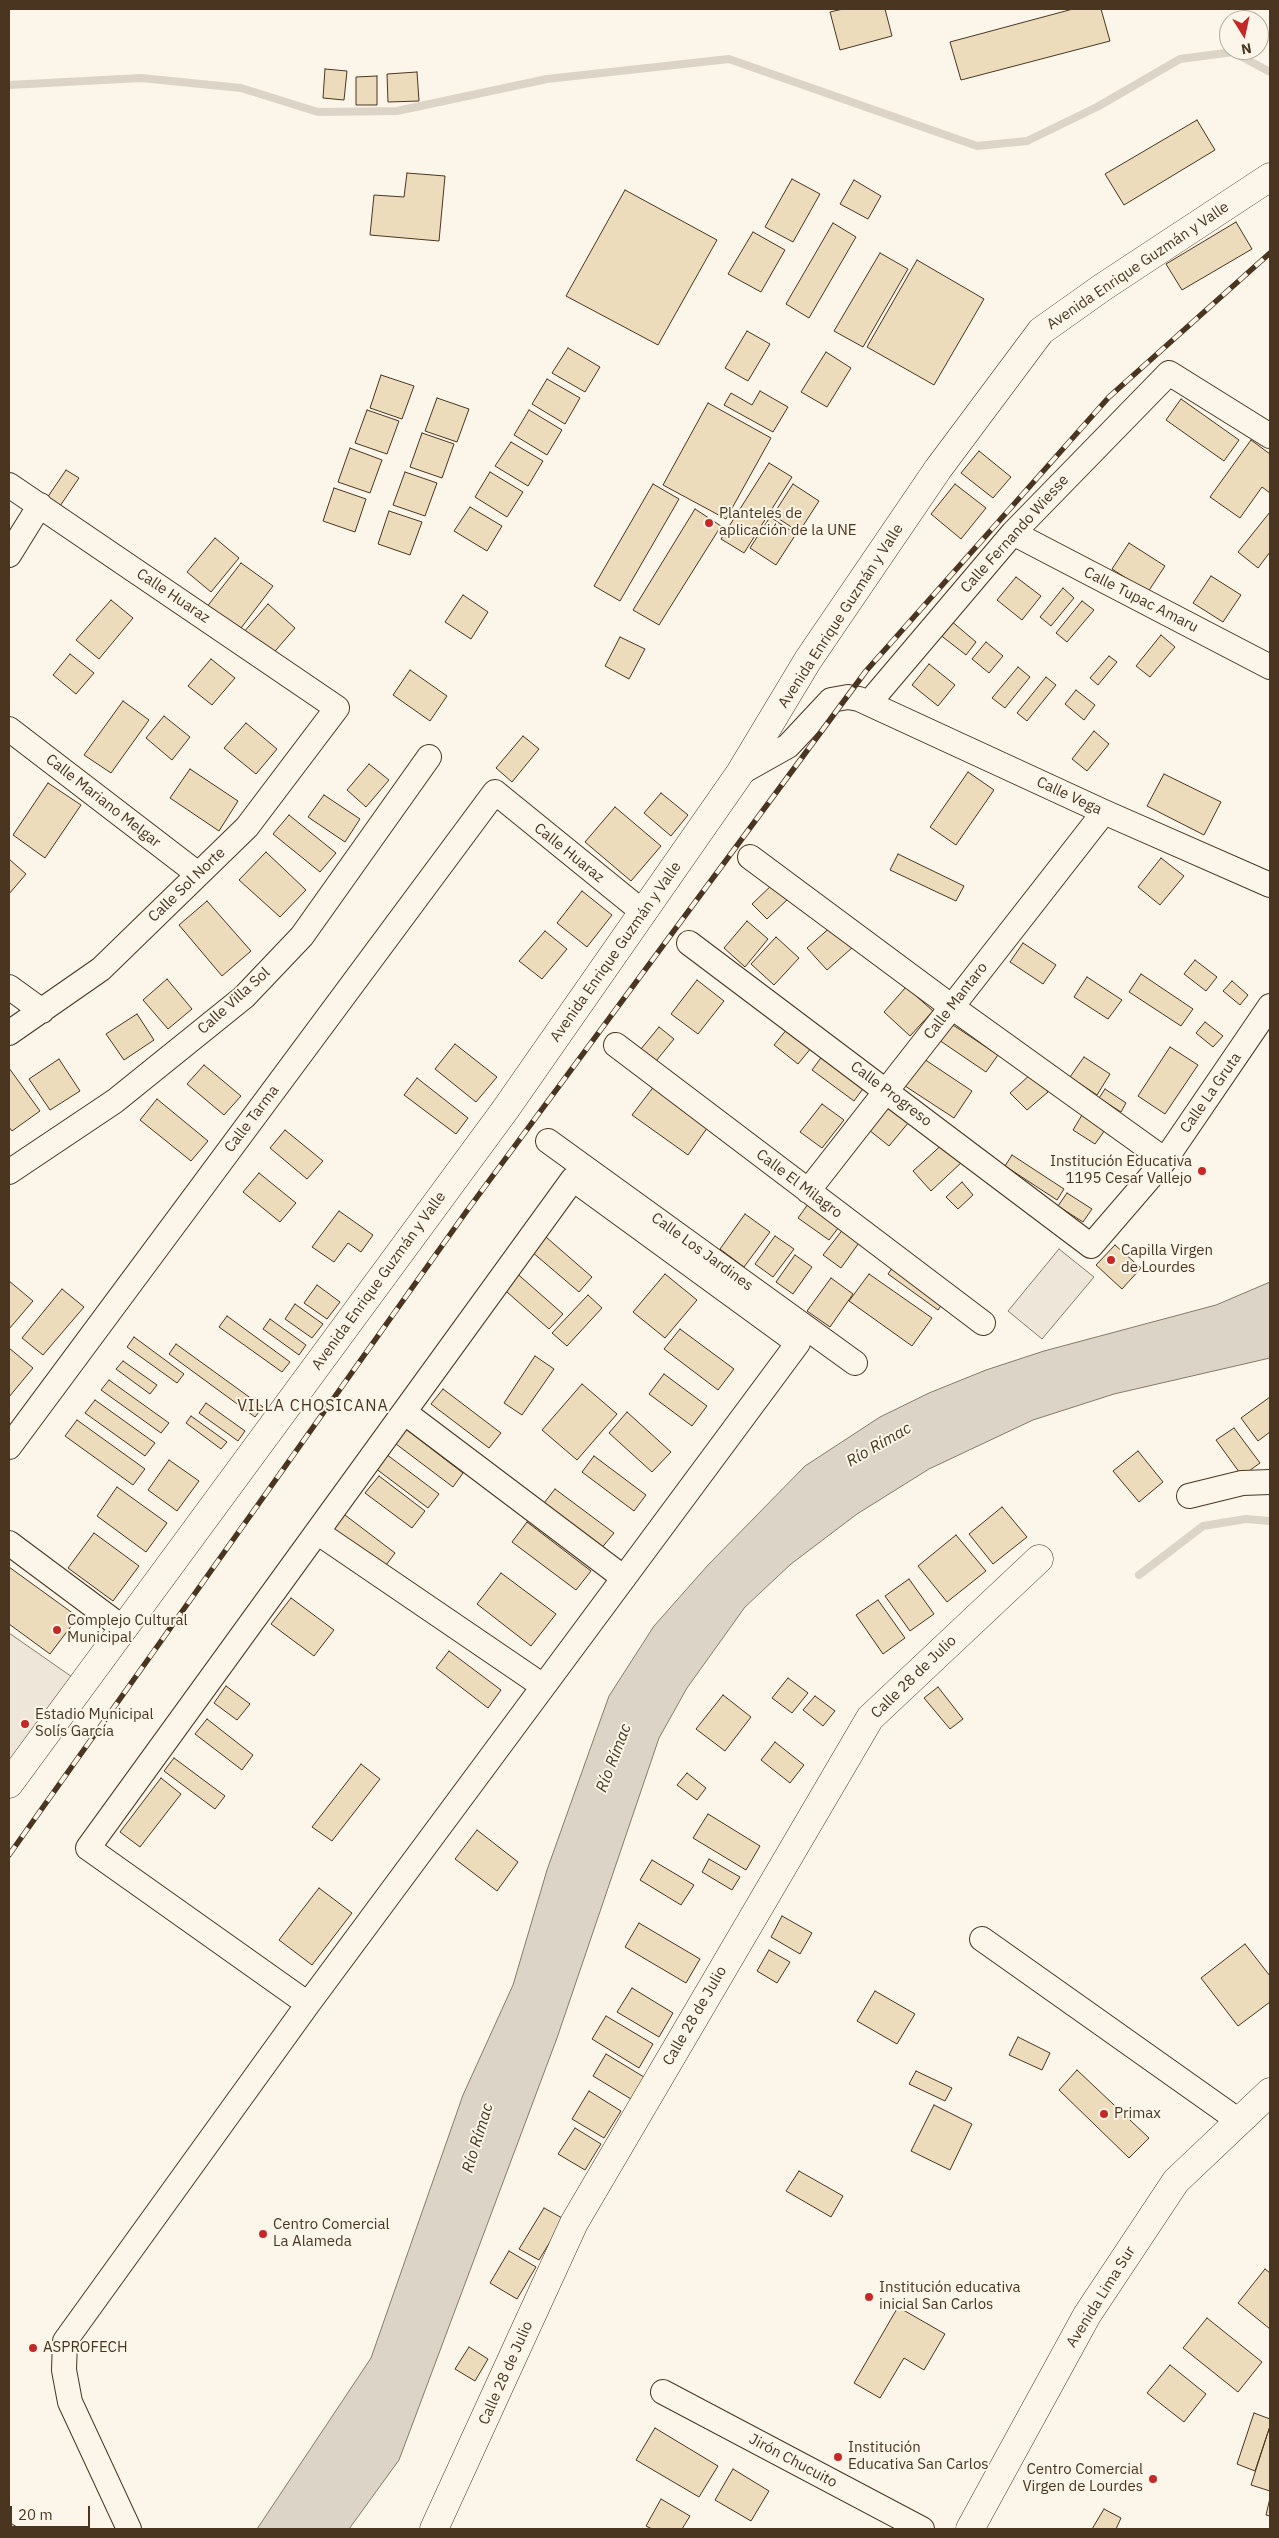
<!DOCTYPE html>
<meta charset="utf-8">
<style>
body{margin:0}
#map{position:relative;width:1279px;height:2538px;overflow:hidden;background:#fbf6e9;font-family:"IBM Plex Sans",sans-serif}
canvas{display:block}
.frame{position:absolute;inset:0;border:10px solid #4a3520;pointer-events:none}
.north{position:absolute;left:1219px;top:10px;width:50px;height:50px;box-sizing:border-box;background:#fbf6e9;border:1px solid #b4a999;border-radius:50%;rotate:170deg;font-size:14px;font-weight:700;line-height:20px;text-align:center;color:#4a3520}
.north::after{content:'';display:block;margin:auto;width:18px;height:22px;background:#c62828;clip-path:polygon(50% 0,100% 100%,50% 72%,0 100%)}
.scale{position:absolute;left:10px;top:2506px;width:80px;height:22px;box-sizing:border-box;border:2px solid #4a3520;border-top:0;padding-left:6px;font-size:15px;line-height:18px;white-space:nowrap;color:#4a3520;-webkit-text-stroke:4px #fbf6e9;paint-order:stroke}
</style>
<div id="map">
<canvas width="1279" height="2538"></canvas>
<div class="frame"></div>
<div class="north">N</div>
<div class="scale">20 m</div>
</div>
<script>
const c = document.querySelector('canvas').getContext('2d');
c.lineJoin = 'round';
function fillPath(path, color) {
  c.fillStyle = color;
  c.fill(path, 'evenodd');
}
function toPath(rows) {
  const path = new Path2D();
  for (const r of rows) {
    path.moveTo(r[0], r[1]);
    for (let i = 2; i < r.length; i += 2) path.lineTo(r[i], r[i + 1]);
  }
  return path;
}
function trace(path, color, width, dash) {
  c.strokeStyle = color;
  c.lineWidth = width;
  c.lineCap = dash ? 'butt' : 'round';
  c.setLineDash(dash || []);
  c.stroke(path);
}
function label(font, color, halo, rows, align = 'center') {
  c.font = font + ' "IBM Plex Sans",sans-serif';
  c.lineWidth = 4;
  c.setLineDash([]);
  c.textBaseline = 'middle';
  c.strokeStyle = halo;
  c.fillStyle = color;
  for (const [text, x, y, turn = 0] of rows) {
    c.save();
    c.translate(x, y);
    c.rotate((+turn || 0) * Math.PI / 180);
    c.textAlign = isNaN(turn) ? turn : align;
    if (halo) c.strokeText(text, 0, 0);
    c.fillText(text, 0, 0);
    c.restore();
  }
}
const green = toPath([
 [1059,1249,1094,1277,1042,1339,1008,1311,1059,1249],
 [9,1633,75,1679,9,1769,9,1633]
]);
fillPath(green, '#ede6d9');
trace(green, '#887966', 1);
const water = toPath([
 [1270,1282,1270,1358,1114,1394,1033,1420,929,1469,857,1514,791,1564,745,1607,687,1688,659,1738,557,2038,399,2460,349,2529,257,2529,371,2358,463,2095,513,1985,547,1870,609,1696,654,1626,708,1565,805,1466,880,1417,929,1393,986,1370,1044,1351,1216,1305,1270,1282]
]);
fillPath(water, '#dcd4c6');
trace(water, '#887966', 1);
trace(toPath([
 [9,85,141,78,241,88,318,112,397,111,547,79,729,59,977,146,1027,141,1097,107,1180,59,1233,52,1270,72],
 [1139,1575,1203,1526,1246,1519,1270,1521]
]), '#dcd4c6', 8);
const building = toPath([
 [843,9,885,9,892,36,840,50,830,12,843,9],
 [1073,9,1101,9,1110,41,961,80,950,42,1073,9],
 [325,69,347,71,344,100,323,98,325,69],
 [417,72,419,101,388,102,387,74,417,72],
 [377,76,377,105,356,105,356,77,377,76],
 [1197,120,1215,150,1124,205,1105,174,1197,120],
 [407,173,445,176,439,241,370,235,374,195,404,197,407,173],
 [792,179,820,194,793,242,765,227,792,179],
 [854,180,881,196,868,219,840,204,854,180],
 [625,190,717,240,658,345,566,296,625,190],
 [1236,222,1252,249,1182,290,1166,264,1236,222],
 [833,223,856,237,809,318,786,304,833,223],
 [753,232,785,250,761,292,728,274,753,232],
 [880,253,908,269,863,347,834,331,880,253],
 [917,260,984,299,934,385,867,347,917,260],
 [747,331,770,344,748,381,725,368,747,331],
 [568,348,600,367,585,392,552,373,568,348],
 [826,352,851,368,827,407,801,392,826,352],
 [381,375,414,386,402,419,370,408,381,375],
 [547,379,580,398,565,424,532,404,547,379],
 [760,391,788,407,773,432,724,405,731,393,752,405,760,391],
 [437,398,469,409,457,442,425,431,437,398],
 [1181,399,1239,440,1224,461,1166,420,1181,399],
 [708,403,771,438,726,519,663,485,708,403],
 [367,410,399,421,387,454,355,443,367,410],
 [529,410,562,430,547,455,514,435,529,410],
 [422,433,454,444,442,478,410,467,422,433],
 [1251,440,1270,454,1270,493,1262,487,1240,518,1210,497,1251,440],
 [511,442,543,461,528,486,495,466,511,442],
 [350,448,382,460,370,493,338,482,350,448],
 [979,451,1011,477,993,498,961,473,979,451],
 [769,463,792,477,744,553,721,539,769,463],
 [66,470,79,478,60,506,47,498,66,470],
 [405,472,437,483,425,516,393,505,405,472],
 [490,472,523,492,507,517,475,497,490,472],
 [653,484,679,499,620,601,594,586,653,484],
 [793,484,819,501,799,532,773,515,793,484],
 [955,484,986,508,961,539,931,514,955,484],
 [334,488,366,499,355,532,323,521,334,488],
 [470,507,502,526,487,551,454,531,470,507],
 [695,509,721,526,659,625,633,610,695,509],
 [389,511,422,522,410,555,378,544,389,511],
 [1270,512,1270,552,1258,568,1238,552,1270,512],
 [770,517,796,534,776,565,750,548,770,517],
 [215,538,239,558,211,592,187,572,215,538],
 [1129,543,1165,566,1148,592,1112,569,1129,543],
 [241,563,273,586,238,632,206,608,241,563],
 [1211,576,1241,595,1223,622,1193,603,1211,576],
 [1016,577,1041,596,1022,620,997,600,1016,577],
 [1063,588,1074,598,1051,626,1040,617,1063,588],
 [463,595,488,612,471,639,445,622,463,595],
 [111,600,133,618,99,659,76,640,111,600],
 [1082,601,1094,610,1067,642,1056,633,1082,601],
 [268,604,295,628,270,657,243,633,268,604],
 [950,620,976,642,966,655,939,634,950,620],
 [1161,635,1175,647,1150,677,1136,666,1161,635],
 [620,637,645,649,629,679,605,666,620,637],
 [986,642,1003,656,989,673,972,659,986,642],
 [70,654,94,673,76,694,53,675,70,654],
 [1109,656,1117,662,1098,685,1090,678,1109,656],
 [211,659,235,678,212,705,188,686,211,659],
 [929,664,955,685,938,706,912,685,929,664],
 [1018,667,1030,677,1005,708,992,698,1018,667],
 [410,670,447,696,430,721,393,695,410,670],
 [1046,677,1056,685,1027,721,1017,713,1046,677],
 [1076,690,1095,705,1084,720,1065,704,1076,690],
 [123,701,149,720,111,773,84,755,123,701],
 [164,716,190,737,172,760,146,738,164,716],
 [246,723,277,749,256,774,224,748,246,723],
 [1094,731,1109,744,1087,771,1072,759,1094,731],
 [523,736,539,749,512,782,496,768,523,736],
 [369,764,389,780,366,807,347,790,369,764],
 [190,769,238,801,219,831,170,798,190,769],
 [968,772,994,790,956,845,930,827,968,772],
 [1164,774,1221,802,1204,835,1147,806,1164,774],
 [48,783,81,805,45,858,13,835,48,783],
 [661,793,688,815,671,836,644,813,661,793],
 [324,795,360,819,345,842,308,817,324,795],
 [615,807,661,846,631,881,585,842,615,807],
 [289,815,336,853,320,872,273,834,289,815],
 [266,852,306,890,280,917,239,880,266,852],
 [898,854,964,886,956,901,890,870,898,854],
 [1161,858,1184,876,1160,905,1138,887,1161,858],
 [9,859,26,874,9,894,9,859],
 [774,883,789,898,767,919,752,904,774,883],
 [582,891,612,915,587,947,557,923,582,891],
 [207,901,251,951,222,976,179,925,207,901],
 [747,921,768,939,745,967,724,948,747,921],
 [833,925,853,947,827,970,807,948,833,925],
 [545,931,567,949,542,979,519,961,545,931],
 [776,937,799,958,774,985,751,964,776,937],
 [1023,943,1056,965,1043,984,1010,962,1023,943],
 [1195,960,1217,977,1206,991,1184,974,1195,960],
 [1141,974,1193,1009,1181,1026,1129,992,1141,974],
 [1087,977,1122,1000,1108,1019,1074,997,1087,977],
 [167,979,192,1009,168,1029,143,1000,167,979],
 [697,980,724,1001,698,1034,671,1014,697,980],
 [1232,981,1248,995,1240,1005,1223,991,1232,981],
 [906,987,933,1011,910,1036,884,1012,906,987],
 [137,1014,154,1040,124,1060,106,1034,137,1014],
 [947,1021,998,1055,986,1072,936,1038,947,1021],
 [1205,1022,1223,1036,1213,1047,1196,1033,1205,1022],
 [659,1027,674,1039,656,1061,641,1049,659,1027],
 [788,1028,812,1047,798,1064,774,1045,788,1028],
 [455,1044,497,1077,476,1102,435,1069,455,1044],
 [1170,1047,1198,1065,1165,1114,1138,1096,1170,1047],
 [823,1055,865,1086,854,1101,812,1070,823,1055],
 [921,1057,972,1091,954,1118,902,1084,921,1057],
 [1084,1057,1110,1074,1097,1095,1070,1077,1084,1057],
 [59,1059,80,1091,50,1110,29,1079,59,1059],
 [204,1065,241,1096,224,1115,187,1084,204,1065],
 [9,1068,40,1111,12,1131,9,1127,9,1068],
 [1031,1074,1048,1092,1027,1110,1010,1093,1031,1074],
 [417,1078,468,1118,456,1134,404,1095,417,1078],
 [655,1085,710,1124,688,1155,632,1115,655,1085],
 [1105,1089,1126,1103,1121,1112,1099,1098,1105,1089],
 [157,1099,208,1141,191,1161,140,1120,157,1099],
 [822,1104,844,1120,822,1148,800,1132,822,1104],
 [889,1105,909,1122,889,1146,869,1130,889,1105],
 [1082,1115,1105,1130,1095,1144,1073,1130,1082,1115],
 [285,1130,323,1161,307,1179,270,1148,285,1130],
 [945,1142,963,1161,931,1191,913,1171,945,1142],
 [1012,1155,1064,1189,1057,1200,1005,1166,1012,1155],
 [259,1173,296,1203,280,1222,243,1192,259,1173],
 [962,1182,973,1195,958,1209,946,1197,962,1182],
 [1067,1193,1092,1209,1083,1222,1058,1206,1067,1193],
 [811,1200,842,1223,829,1240,798,1218,811,1200],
 [339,1211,373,1235,361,1252,348,1243,334,1262,312,1247,339,1211],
 [745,1214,770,1232,744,1267,720,1249,745,1214],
 [844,1228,861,1240,841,1268,823,1255,844,1228],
 [539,1231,592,1277,579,1292,525,1246,539,1231],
 [775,1236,794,1249,773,1277,755,1264,775,1236],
 [1115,1245,1141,1268,1122,1289,1096,1265,1115,1245],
 [795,1255,812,1267,793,1294,776,1282,795,1255],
 [895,1264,945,1300,938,1310,888,1274,895,1264],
 [513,1270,563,1314,549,1329,499,1285,513,1270],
 [665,1274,697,1300,665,1338,633,1312,665,1274],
 [869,1274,932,1318,912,1346,849,1301,869,1274],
 [831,1278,853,1294,830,1327,807,1311,831,1278],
 [9,1281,33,1301,9,1329,9,1281],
 [317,1285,340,1302,327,1319,304,1303,317,1285],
 [62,1289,84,1307,43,1355,22,1338,62,1289],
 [588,1295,602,1308,567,1346,552,1333,588,1295],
 [295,1304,323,1324,312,1338,285,1319,295,1304],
 [227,1316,290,1362,282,1372,219,1327,227,1316],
 [270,1319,306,1345,299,1355,263,1329,270,1319],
 [680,1329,734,1369,718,1390,664,1349,680,1329],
 [134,1337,184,1374,177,1383,127,1347,134,1337],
 [176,1344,263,1407,255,1417,169,1354,176,1344],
 [9,1348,33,1368,9,1397,9,1348],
 [535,1356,554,1369,522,1415,504,1403,535,1356],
 [123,1361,157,1385,150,1394,116,1369,123,1361],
 [664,1374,707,1406,692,1426,649,1394,664,1374],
 [109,1380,169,1423,161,1433,101,1390,109,1380],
 [582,1384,617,1414,577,1460,542,1430,582,1384],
 [443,1389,501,1433,489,1448,431,1404,443,1389],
 [1270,1397,1270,1432,1258,1441,1241,1418,1270,1397],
 [95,1400,155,1443,145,1456,85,1413,95,1400],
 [206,1403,245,1431,238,1441,199,1413,206,1403],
 [627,1412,671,1452,652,1472,609,1433,627,1412],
 [191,1416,227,1442,221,1449,186,1423,191,1416],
 [77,1420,145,1469,133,1485,65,1436,77,1420],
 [403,1427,463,1473,453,1487,392,1441,403,1427],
 [1234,1428,1260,1463,1242,1476,1216,1440,1234,1428],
 [382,1451,439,1494,428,1508,371,1465,382,1451],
 [1138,1451,1163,1482,1139,1502,1113,1471,1138,1451],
 [594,1456,646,1495,634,1511,582,1472,594,1456],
 [169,1460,199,1481,177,1511,148,1490,169,1460],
 [379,1476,425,1511,412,1528,365,1493,379,1476],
 [117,1487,167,1523,146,1552,97,1516,117,1487],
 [555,1489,614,1533,595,1556,537,1512,555,1489],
 [1002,1507,1027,1537,993,1564,969,1534,1002,1507],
 [337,1509,395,1553,381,1572,323,1528,337,1509],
 [527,1522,591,1571,576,1590,512,1542,527,1522],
 [94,1533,139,1566,113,1601,68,1568,94,1533],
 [956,1535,986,1571,947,1602,918,1566,956,1535],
 [9,1567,78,1617,50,1654,9,1624,9,1567],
 [501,1573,556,1614,531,1646,477,1604,501,1573],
 [909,1579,934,1614,910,1631,885,1596,909,1579],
 [291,1598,334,1630,314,1656,271,1624,291,1598],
 [878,1600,905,1638,883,1654,856,1615,878,1600],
 [449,1651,501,1690,488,1708,436,1668,449,1651],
 [788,1678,808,1693,792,1713,772,1698,788,1678],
 [226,1686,250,1704,237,1720,214,1703,226,1686],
 [938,1687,963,1719,950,1729,924,1698,938,1687],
 [723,1695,751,1717,725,1751,696,1729,723,1695],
 [815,1696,835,1711,823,1726,803,1710,815,1696],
 [207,1719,253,1755,242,1770,195,1734,207,1719],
 [775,1742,804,1765,790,1783,761,1760,775,1742],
 [174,1758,225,1796,215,1809,164,1771,174,1758],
 [361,1764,380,1779,332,1841,312,1827,361,1764],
 [687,1773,706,1788,697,1800,677,1785,687,1773],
 [161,1778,181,1794,140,1847,120,1832,161,1778],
 [708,1814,760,1846,746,1870,693,1838,708,1814],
 [477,1830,518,1862,497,1891,455,1859,477,1830],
 [709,1859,740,1877,732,1890,702,1872,709,1859],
 [652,1860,694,1885,681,1905,640,1880,652,1860],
 [319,1888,352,1913,312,1965,279,1940,319,1888],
 [782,1916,812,1933,800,1954,771,1937,782,1916],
 [639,1923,700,1959,686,1983,625,1947,639,1923],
 [1245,1944,1270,1976,1270,2002,1238,2026,1201,1978,1245,1944],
 [769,1950,790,1962,777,1983,757,1971,769,1950],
 [632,1988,673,2013,659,2037,617,2012,632,1988],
 [875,1991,915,2014,897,2044,857,2021,875,1991],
 [606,2016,653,2044,639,2068,592,2039,606,2016],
 [1018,2037,1050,2053,1042,2070,1009,2055,1018,2037],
 [606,2054,644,2077,631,2099,593,2076,606,2054],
 [1077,2070,1149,2138,1129,2158,1059,2090,1077,2070],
 [916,2071,952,2088,945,2101,909,2084,916,2071],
 [589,2091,621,2111,604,2138,572,2119,589,2091],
 [934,2105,972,2124,950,2170,911,2151,934,2105],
 [575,2128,601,2144,585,2170,558,2154,575,2128],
 [799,2171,843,2196,831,2217,786,2191,799,2171],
 [544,2208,564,2219,539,2260,519,2249,544,2208],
 [509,2251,536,2267,517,2299,490,2283,509,2251],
 [1265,2269,1270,2273,1270,2329,1238,2303,1265,2269],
 [898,2307,945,2334,924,2370,904,2358,880,2398,854,2383,898,2307],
 [1207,2318,1262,2362,1238,2392,1183,2348,1207,2318],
 [469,2347,488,2359,475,2381,455,2369,469,2347],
 [1170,2365,1206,2394,1184,2422,1147,2393,1170,2365],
 [1254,2413,1270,2419,1270,2426,1255,2471,1237,2464,1254,2413],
 [1270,2426,1270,2491,1251,2485,1270,2426],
 [655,2428,718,2466,699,2497,636,2460,655,2428],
 [733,2469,769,2491,751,2521,715,2500,733,2469],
 [1270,2498,1270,2516,1266,2515,1270,2498],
 [661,2499,690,2516,682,2529,652,2529,646,2526,661,2499],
 [1104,2509,1121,2518,1116,2529,1092,2529,1104,2509],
 [9,2522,20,2529,9,2529,9,2522]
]);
fillPath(building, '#ecdcbc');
trace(building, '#4a3520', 1);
const street = toPath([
 [9,485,337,708,247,827,101,969,9,1033],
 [1013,533,1270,667],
 [9,555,40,505],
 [869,703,1013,533,1169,373,1270,436],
 [9,729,198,874],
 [740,773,788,746,831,700,848,697,859,699,1104,812,1270,885],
 [750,857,952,1007,1165,1160],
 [689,943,1091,1246,1165,1160,1270,1006],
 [9,987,42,1011],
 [616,1045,983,1323],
 [548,1141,855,1363],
 [9,1172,115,1101,244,997,302,936,429,757],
 [808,1191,1104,812],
 [404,1412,624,1578],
 [9,1447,495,792,644,913],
 [1189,1496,1242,1483,1270,1482],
 [317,1532,543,1686],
 [9,1543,123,1628],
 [982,1939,1239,2121],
 [663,2392,922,2529],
 [129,2529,70,2402,64,2370,65,2341,308,2004,798,1343,573,1179,88,1848,308,2004]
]);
const secondary = toPath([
 [9,1784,505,1110,740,773,808,660,938,469,1041,331,1103,287,1270,177],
 [434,2529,574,2223,870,1718,1039,1559]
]);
const highway = toPath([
 [970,2529,1087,2315,1176,2181,1270,2092]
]);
trace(street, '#4a3520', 26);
trace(secondary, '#4a3520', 29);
trace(highway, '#4a3520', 29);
trace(street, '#fbf6e9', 24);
trace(secondary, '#fbf6e9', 28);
trace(highway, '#fbf6e9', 28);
const rail = toPath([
 [9,1855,466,1212,866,671,1109,397,1270,253]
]);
trace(rail, '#4a3520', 5.5);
trace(rail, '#fbf6e9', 4, [11]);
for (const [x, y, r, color] of [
 [709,523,5,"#c62828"],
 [1202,1171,5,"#c62828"],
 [1111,1260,5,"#c62828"],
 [57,1630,5,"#c62828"],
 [25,1724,5,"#c62828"],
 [1104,2114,5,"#c62828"],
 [263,2234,5,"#c62828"],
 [869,2297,5,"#c62828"],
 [33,2348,5,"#c62828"],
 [838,2457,5,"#c62828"],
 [1153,2479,5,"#c62828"]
]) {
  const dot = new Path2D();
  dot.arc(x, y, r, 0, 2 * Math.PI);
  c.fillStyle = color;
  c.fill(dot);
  trace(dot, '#fbf6e9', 2);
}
label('15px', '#4a3520', '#fbf6e9', [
 ["Avenida Enrique Guzmán y Valle",1138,266,-34],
 ["Calle Fernando Wiesse",1015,534,-48],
 ["Calle Huaraz",173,596,34],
 ["Calle Tupac Amaru",1141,600,27],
 ["Avenida Enrique Guzmán y Valle",841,616,-57],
 ["Calle Vega",1069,796,25],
 ["Calle Mariano Melgar",103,801,38],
 ["Calle Huaraz",569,853,39],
 ["Calle Sol Norte",187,885,-44],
 ["Avenida Enrique Guzmán y Valle",616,952,-55],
 ["Calle Villa Sol",234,1001,-42],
 ["Calle Mantaro",956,1001,-52],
 ["Calle La Gruta",1211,1093,-55],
 ["Calle Progreso",891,1094,37],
 ["Calle Tarma",252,1119,-53],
 ["Calle El Milagro",799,1184,37],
 ["Calle Los Jardines",702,1252,36],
 ["Avenida Enrique Guzmán y Valle",379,1281,-54],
 ["Calle 28 de Julio",914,1677,-44],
 ["Calle 28 de Julio",695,2016,-60],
 ["Avenida Lima Sur",1101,2297,-58],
 ["Calle 28 de Julio",506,2373,-66],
 ["Jirón Chucuito",793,2461,28]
]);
label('15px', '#4a3520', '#fbf6e9', [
 ["Planteles de",719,514],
 ["aplicación de la UNE",719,531],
 ["Institución Educativa",1192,1162,"right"],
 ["1195 Cesar Vallejo",1192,1179,"right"],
 ["Capilla Virgen",1121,1251],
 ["de Lourdes",1121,1268],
 ["Complejo Cultural",67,1621],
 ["Municipal",67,1638],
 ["Estadio Municipal",35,1715],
 ["Solís García",35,1732],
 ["Primax",1114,2114],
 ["Centro Comercial",273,2225],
 ["La Alameda",273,2242],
 ["Institución educativa",879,2288],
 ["inicial San Carlos",879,2305],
 ["ASPROFECH",43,2348],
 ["Institución",848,2448],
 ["Educativa San Carlos",848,2465],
 ["Centro Comercial",1143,2470,"right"],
 ["Virgen de Lourdes",1143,2487,"right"]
], 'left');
c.letterSpacing = '1px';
label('16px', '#4a3520', '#fbf6e9', [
 ["VILLA CHOSICANA",313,1406]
]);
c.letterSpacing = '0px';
label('italic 16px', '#4a3520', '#fbf6e9', [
 ["Río Rímac",879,1445,-30],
 ["Río Rímac",614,1758,-69],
 ["Río Rímac",478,2138,-73]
]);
</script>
